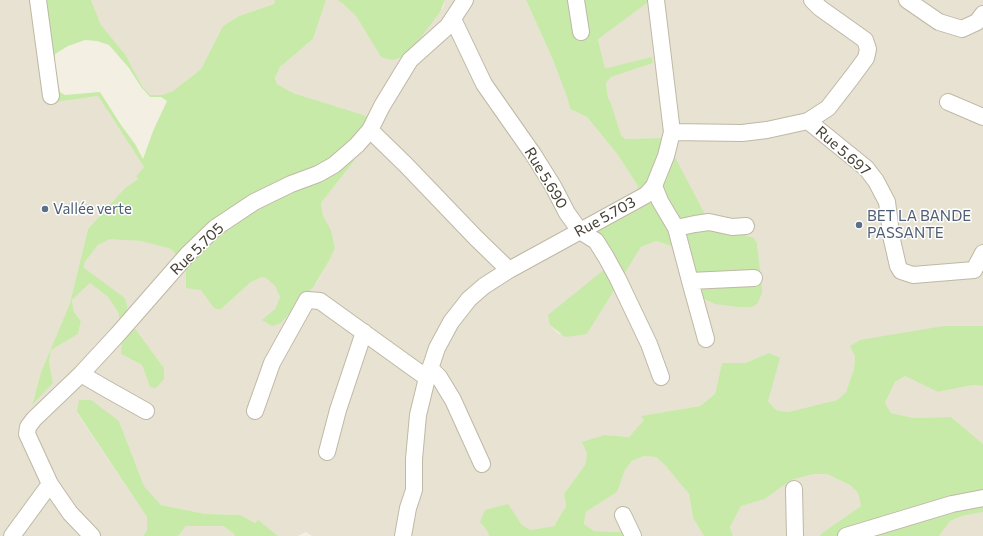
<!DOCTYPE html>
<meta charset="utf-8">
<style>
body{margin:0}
canvas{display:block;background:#f3f0e3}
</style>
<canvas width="983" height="536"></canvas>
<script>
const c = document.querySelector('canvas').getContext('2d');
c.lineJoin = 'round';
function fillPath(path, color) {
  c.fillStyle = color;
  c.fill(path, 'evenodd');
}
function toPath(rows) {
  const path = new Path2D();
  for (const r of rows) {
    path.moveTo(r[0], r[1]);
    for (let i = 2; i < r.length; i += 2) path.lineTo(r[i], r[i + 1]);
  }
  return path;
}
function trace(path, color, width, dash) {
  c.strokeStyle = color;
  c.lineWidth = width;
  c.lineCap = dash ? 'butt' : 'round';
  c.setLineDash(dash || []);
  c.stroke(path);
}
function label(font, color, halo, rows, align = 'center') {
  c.font = font + ' Commissioner,sans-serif';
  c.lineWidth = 3;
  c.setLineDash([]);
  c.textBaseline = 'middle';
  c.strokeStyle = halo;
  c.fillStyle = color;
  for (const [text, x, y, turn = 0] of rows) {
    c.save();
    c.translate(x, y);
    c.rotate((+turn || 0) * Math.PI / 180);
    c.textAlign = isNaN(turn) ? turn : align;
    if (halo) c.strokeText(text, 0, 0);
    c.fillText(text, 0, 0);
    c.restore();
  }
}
fillPath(toPath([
 [0,0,42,0,56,102,98,96,144,167,136,176,138,179,125,188,88,229,70,303,41,372,32,404,53,383,49,362,51,350,78,334,81,321,74,312,72,300,90,283,108,297,118,312,122,330,121,354,142,365,150,387,164,368,131,323,125,298,84,269,84,263,98,245,104,241,110,239,122,239,141,241,171,249,186,266,214,308,220,310,251,282,262,277,266,278,275,286,280,297,275,309,263,320,281,323,317,282,329,261,335,248,331,230,323,216,321,203,354,161,356,144,370,117,293,93,277,84,275,78,280,67,313,39,326,0,337,0,342,3,356,16,381,57,443,8,445,0,526,0,553,60,567,97,570,109,587,117,618,155,638,186,605,269,550,325,559,334,587,334,641,247,656,241,681,249,698,295,715,304,762,287,757,243,754,238,711,224,709,222,661,138,625,139,621,135,611,103,608,98,606,83,611,77,653,63,652,58,611,67,605,68,598,38,647,3,648,0,983,0,983,326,944,326,855,356,854,369,846,392,837,400,788,412,776,410,768,401,769,353,745,363,722,363,715,394,700,406,642,416,645,420,629,437,605,435,587,453,585,465,564,494,566,506,554,526,530,530,521,524,480,522,488,532,489,536,312,536,306,532,298,536,278,536,258,521,255,523,240,515,206,514,161,505,144,486,119,421,77,413,147,517,147,530,143,536,0,536],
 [91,0,275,0,274,4,239,16,223,26,201,69,173,91,162,95,150,95,142,86,125,54,101,25],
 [905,376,938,392,973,385,983,386,983,444,951,417,914,418,891,413,885,403,895,382],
 [644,456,656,457,666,465,689,494,693,518,704,536,631,536,624,532,594,531,584,524,586,512,617,492,625,470,632,461],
 [814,474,827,474,850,485,858,493,861,506,822,533,820,536,733,536,730,527,741,506,765,499,791,480],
 [983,512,983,536,939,536,950,521,962,516],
 [186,526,223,526,233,533,235,536,178,536]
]), '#e7e2d1');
fillPath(toPath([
 [42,0,91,0,101,25,125,54,142,86,150,95,162,95,173,91,201,69,223,26,239,16,274,4,275,0,326,0,313,39,280,67,275,78,277,84,293,93,370,117,356,144,354,161,321,203,323,216,331,230,335,248,329,261,314,286,281,323,272,326,262,320,275,309,280,297,275,286,266,278,262,277,251,282,220,310,214,308,201,290,186,288,186,266,171,249,141,241,110,239,98,245,84,263,84,268,125,298,131,323,164,368,164,379,156,388,150,387,142,365,121,354,122,330,118,312,108,297,90,283,72,300,74,312,81,321,78,334,51,350,49,362,53,383,32,405,41,372,70,303,88,229,125,188,138,179,136,176,144,167,98,96,56,102],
 [85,40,97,41,109,45,129,68,141,87,150,97,161,97,167,101,153,131,143,159,135,144,121,125,100,92,65,95,60,92,55,67,55,54,68,46],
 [337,0,445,0,440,12,415,45,403,57,392,60,381,57,356,16,342,3],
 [526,0,648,0,647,3,598,39,605,68,611,67,652,57,653,63,611,77,606,83,608,98,611,103,621,135,625,139,661,138,667,142,709,222,711,224,754,238,757,243,762,287,762,293,757,304,751,307,739,307,715,304,698,296,681,249,656,241,641,247,587,334,565,337,550,325,548,315,605,269,590,234,636,192,638,186,618,155,587,117,570,109,567,97,553,60],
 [944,326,983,326,983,386,973,385,938,392,905,376,895,382,885,403,891,413,914,418,951,417,983,444,983,512,962,516,950,521,939,536,820,536,822,533,861,506,858,493,850,485,827,474,814,474,791,480,765,499,741,506,730,527,733,536,704,536,693,518,689,494,665,465,656,457,644,456,632,461,625,470,617,492,586,512,584,524,594,531,624,532,631,536,489,536,488,532,480,522,485,510,508,504,521,524,530,530,554,526,566,506,564,494,585,465,587,453,582,442,605,435,629,437,644,420,641,416,700,406,715,394,722,363,745,363,769,353,780,358,768,401,776,410,788,412,837,400,846,392,854,369,855,356,850,346,860,340],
 [79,400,91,400,119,421,144,486,161,505,206,514,240,515,255,523,258,520,278,536,235,536,233,533,223,526,186,526,178,536,143,536,147,530,147,517,77,412]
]), '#c7eaa9');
const minor = toPath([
 [38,0,51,96],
 [576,0,581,32],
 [907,0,939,22,962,29,977,22,983,14],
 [453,19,484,84,533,154,553,186,567,213,580,231,596,241,606,257,618,279,649,344,661,377],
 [948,102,983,117],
 [808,121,828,108,852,77,866,58,868,49,865,40,820,8,812,0],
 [370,130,406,165,476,238,509,270],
 [672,132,742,133,767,130,808,121,866,168,876,181,887,202,892,240,898,266,901,271,913,275,974,270,983,253],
 [654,186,660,201,676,228,690,281,754,278],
 [676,228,695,224,709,222,732,227,746,226],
 [690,281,706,339],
 [430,368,439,377,453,400,482,464],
 [81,374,105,388,146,411],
 [255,411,272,363,307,300,320,301,427,378,437,348,451,322,469,299,484,286,509,270,646,195,654,186,666,156,672,132,656,0],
 [327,452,338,410,364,332],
 [794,489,795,536],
 [623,515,633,536],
 [12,536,50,484],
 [92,536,70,513,50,484,27,434,28,427,34,419,81,374,118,334,188,254,215,228,254,202,291,184,318,174,334,165,357,145,370,130,382,106,410,60,448,26,465,0],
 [403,536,408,508,414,490,414,459,418,415,427,378],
 [846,536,952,504,983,498]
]);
trace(minor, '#bfb8a5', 18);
trace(minor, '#fff', 16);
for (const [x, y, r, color] of [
 [45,209,4,"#5c6f8a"],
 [859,225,4,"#5c6f8a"]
]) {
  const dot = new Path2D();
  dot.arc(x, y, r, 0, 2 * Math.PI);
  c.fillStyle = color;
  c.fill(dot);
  trace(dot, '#fff', 1.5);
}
label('15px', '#454033', '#fff', [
 ["Rue 5.697",843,151,41],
 ["Rue 5.690",546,178,59],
 ["Rue 5.703",605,217,-29],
 ["Rue 5.705",197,249,-44]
]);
label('15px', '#4e5e75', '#fff', [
 ["Vallée verte",53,209],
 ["BET LA BANDE",867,216],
 ["PASSANTE",867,233]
], 'left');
</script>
